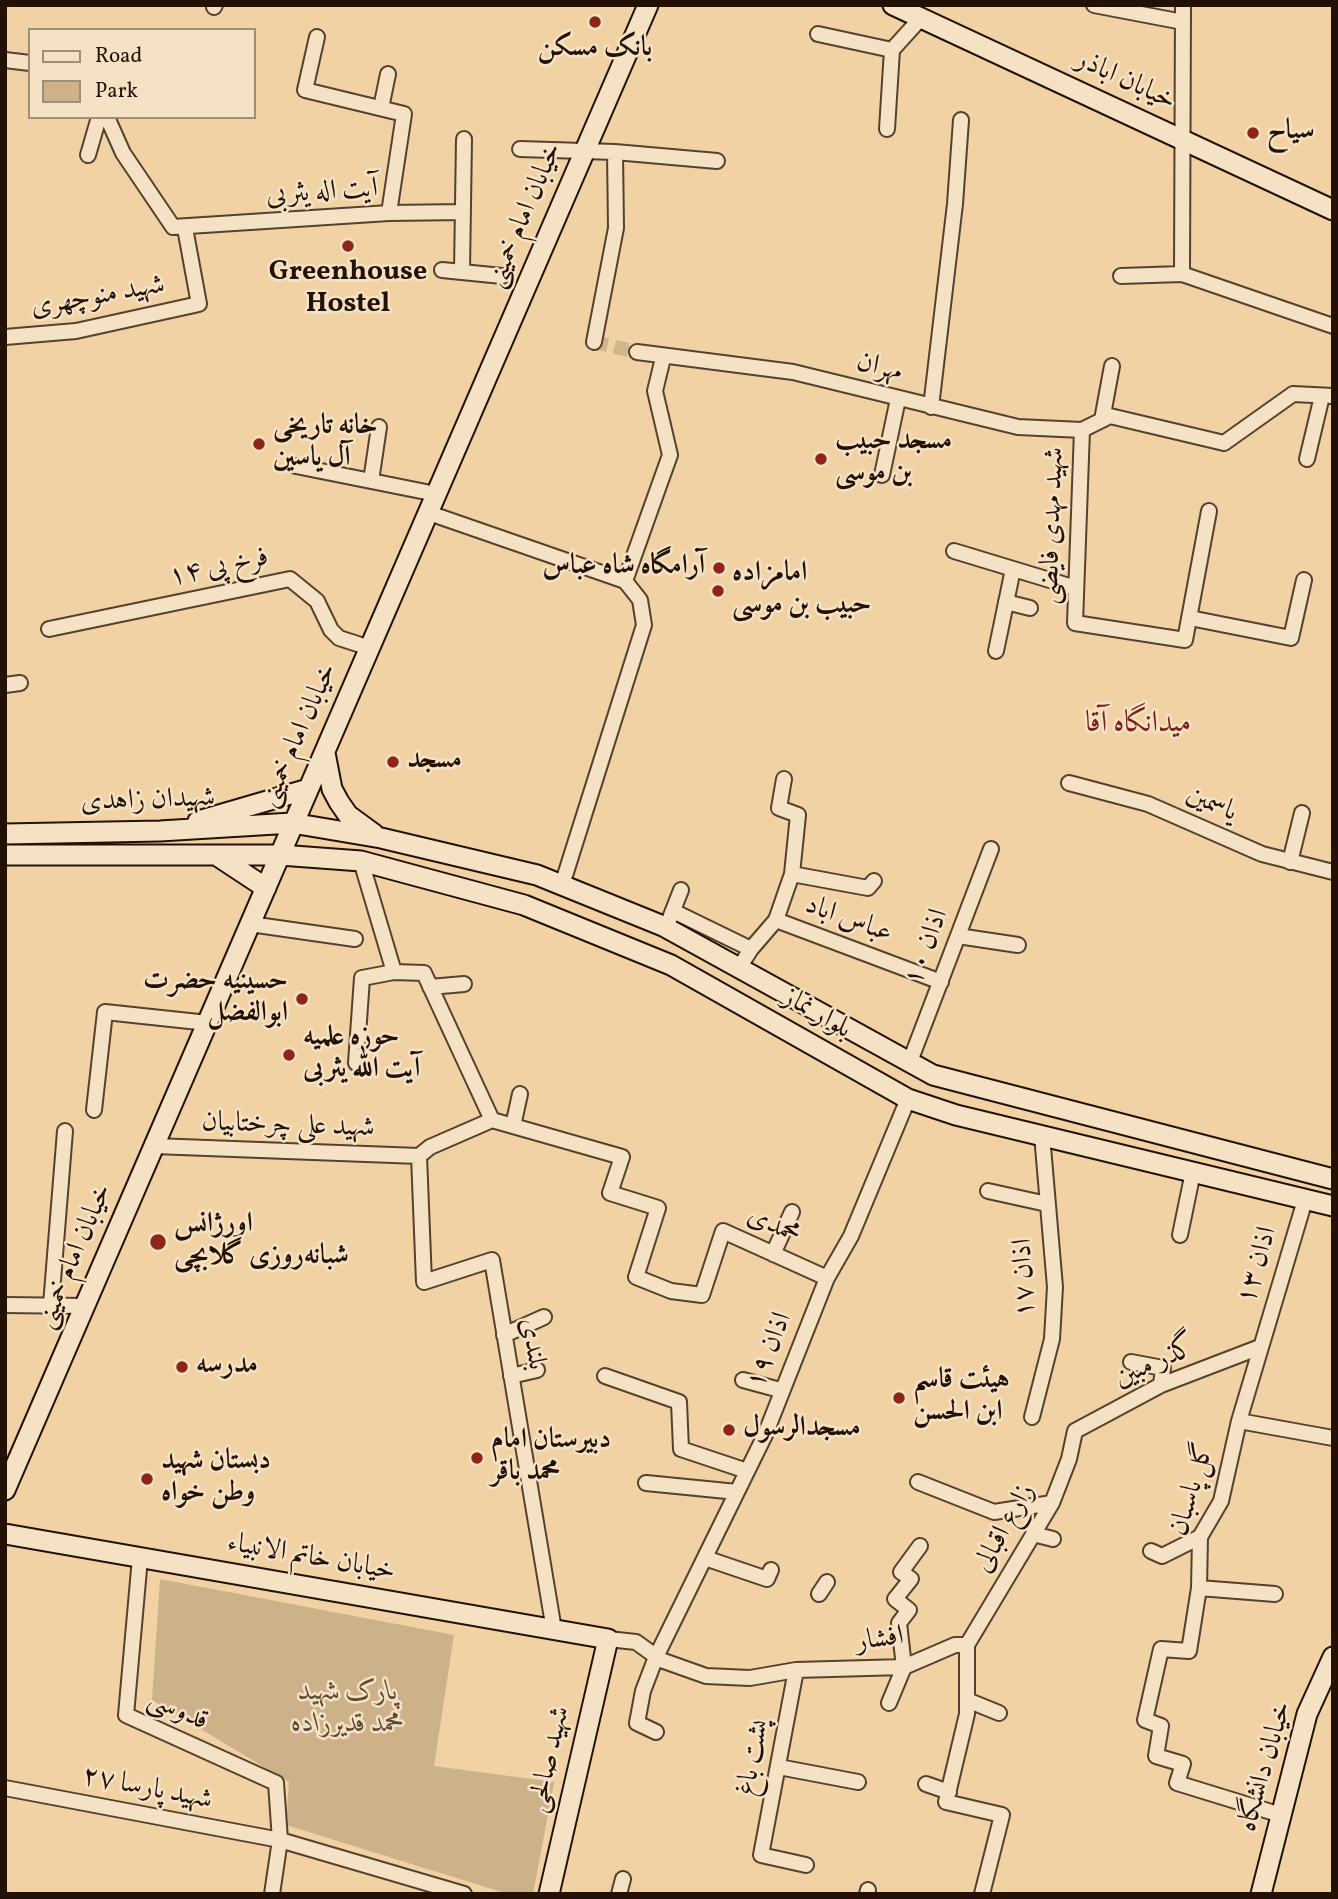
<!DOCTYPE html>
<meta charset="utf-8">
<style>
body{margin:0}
#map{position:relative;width:1338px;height:1899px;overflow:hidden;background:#f0d2a4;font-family:Vollkorn,serif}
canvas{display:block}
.frame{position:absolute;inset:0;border:7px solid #231106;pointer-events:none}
.legend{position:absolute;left:28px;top:28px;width:228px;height:91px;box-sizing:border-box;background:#f5e2c4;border:2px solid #a18e78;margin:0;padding:9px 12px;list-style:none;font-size:21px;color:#231106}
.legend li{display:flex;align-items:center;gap:14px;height:35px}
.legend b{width:35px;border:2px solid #a18e78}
</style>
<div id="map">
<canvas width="1338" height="1899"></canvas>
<div class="frame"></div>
<ul class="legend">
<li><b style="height:9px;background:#f5e2c4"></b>Road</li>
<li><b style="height:19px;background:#cdb189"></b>Park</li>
</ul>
</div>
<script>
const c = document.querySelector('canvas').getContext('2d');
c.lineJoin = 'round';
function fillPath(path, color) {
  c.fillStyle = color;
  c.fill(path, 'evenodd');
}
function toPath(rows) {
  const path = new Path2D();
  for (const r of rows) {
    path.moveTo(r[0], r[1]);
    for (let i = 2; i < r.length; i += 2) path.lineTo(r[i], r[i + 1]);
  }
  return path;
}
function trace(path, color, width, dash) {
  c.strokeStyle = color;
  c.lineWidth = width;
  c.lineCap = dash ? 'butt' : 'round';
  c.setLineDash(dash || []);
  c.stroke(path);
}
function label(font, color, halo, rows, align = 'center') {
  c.font = font + ' Vollkorn,Amiri,serif';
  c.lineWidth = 5;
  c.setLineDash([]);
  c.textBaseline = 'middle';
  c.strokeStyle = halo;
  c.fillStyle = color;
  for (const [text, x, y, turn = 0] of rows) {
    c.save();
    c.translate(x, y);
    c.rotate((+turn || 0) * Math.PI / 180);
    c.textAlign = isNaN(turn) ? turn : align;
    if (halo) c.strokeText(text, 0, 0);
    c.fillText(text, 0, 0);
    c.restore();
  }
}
fillPath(toPath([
 [160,1579,454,1635,434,1766,554,1782,533,1894,508,1894,286,1825,289,1782,152,1700]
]), '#cdb189');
trace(toPath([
 [594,342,637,352]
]), '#d1b58c', 14, [14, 7]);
const street = toPath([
 [1094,5,1183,22],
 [214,7,215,5],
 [818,34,892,50],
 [317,37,305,90,404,114,389,213],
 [5,60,30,63],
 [381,108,388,74],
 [107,117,123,153,173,227,389,213,463,212],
 [887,129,892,50,921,18],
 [520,149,615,152,717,161],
 [88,155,99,117],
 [442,270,502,276],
 [462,271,464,139],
 [1182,274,1183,5],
 [1121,276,1182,274,1333,326],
 [5,337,76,331,199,304,185,228],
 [594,342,616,228,615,152],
 [637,352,793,372,1018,427,1082,430,1110,416,1224,443,1293,394,1333,396],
 [931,407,955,204,961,120],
 [1102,420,1112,366],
 [1082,430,1075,623,1185,640,1209,511],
 [1307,459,1322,396],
 [296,466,436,494],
 [882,475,898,399],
 [371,481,379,427],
 [429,513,625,581,670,455,655,391,663,358],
 [954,551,1076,588],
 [1006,602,1030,608],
 [1190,618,1291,638,1304,580],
 [49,629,290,579,317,601,331,630,339,638,370,648],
 [996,651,1013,569],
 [5,685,20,683],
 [1069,783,1148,804,1262,854,1333,872],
 [361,861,394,972],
 [1290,862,1302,813],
 [792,874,868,888,874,881],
 [562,885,644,625,640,600,625,581],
 [673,911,751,949],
 [670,918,681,890],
 [776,920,941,982],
 [250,924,355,939],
 [958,936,1018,945],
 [739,968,751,949,776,920,792,874,798,815,779,808,784,779],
 [430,987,464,984],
 [356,1063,362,978,394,972,424,973,492,1120,430,1147,419,1156],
 [909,1064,991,849],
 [94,1110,105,1012,208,1023],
 [492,1120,622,1157,610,1193,658,1208,636,1277,671,1291,702,1295,723,1231,827,1278],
 [513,1126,520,1094],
 [154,1146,419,1156],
 [419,1156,424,1282,492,1260,554,1630],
 [988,1191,1047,1204],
 [1180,1235,1193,1172],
 [773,1254,792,1212],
 [5,1305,85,1306],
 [51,1305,65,1131],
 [504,1335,544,1317],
 [1131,1362,1163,1368,1161,1385],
 [511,1376,537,1370],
 [605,1376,679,1402,681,1449,747,1471],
 [743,1380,780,1390],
 [1032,1417,1052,1339,1055,1287,1042,1135],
 [1239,1421,1333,1438],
 [918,1482,994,1512,1052,1503],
 [646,1483,737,1492],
 [1033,1534,1053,1539],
 [1151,1551,1162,1556,1200,1537],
 [140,1558,126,1715,276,1783,280,1840,464,1894],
 [705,1558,767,1579,771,1570],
 [1199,1588,1275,1594],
 [819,1594,827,1582],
 [608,1639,636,1642,661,1660,706,1676,750,1678,796,1670,904,1667,955,1645,967,1645],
 [967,1645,1052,1503,1069,1459,1075,1431,1161,1385,1260,1347],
 [967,1645,967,1714,946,1802,1002,1815,982,1894],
 [796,1670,761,1855,806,1865],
 [967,1700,999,1713],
 [889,1703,904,1667,899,1623,909,1610,895,1599,911,1579,901,1572,920,1546],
 [656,1732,637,1723,643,1691,656,1657,765,1435,827,1278,851,1236,908,1099],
 [779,1767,858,1782],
 [926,1784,949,1792],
 [5,1788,280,1840,272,1894],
 [1281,1815,1177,1783,1183,1764,1156,1756,1161,1726,1145,1720,1161,1649,1189,1651,1199,1588,1200,1537,1221,1501,1239,1421,1305,1200],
 [619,1894,623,1879],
 [867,1894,868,1890]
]);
const secondary = toPath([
 [893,5,1333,210],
 [325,753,332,789,339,802,348,815,374,834],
 [198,821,308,789],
 [5,834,160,831,292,823,381,838,537,875,663,926,933,1075,1333,1179],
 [5,855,280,855,361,861,524,905,671,965,908,1099,956,1115,1333,1206],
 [219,857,266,888],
 [5,1490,648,5],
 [5,1534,608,1639,549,1894],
 [1261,1894,1307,1714,1333,1657]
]);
trace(street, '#56412e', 18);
trace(secondary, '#231106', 23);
trace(street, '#f5e2c4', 14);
trace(secondary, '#f5e2c4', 19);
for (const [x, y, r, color] of [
 [595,22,7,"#8f2418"],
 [1253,133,7,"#8f2418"],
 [348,246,7,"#8f2418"],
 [259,444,7,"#8f2418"],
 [821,459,7,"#8f2418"],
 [719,568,7,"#8f2418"],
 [718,591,7,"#8f2418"],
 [393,762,7,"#8f2418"],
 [302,999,7,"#8f2418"],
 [289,1055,7,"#8f2418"],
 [158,1242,9,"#8f2418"],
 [182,1367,7,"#8f2418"],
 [899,1398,7,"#8f2418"],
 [729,1430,7,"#8f2418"],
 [477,1458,7,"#8f2418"],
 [147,1479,7,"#8f2418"]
]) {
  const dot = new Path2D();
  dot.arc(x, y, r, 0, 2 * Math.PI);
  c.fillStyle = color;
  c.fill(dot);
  trace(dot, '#f5e2c4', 2.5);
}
label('bold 28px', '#231106', '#f5e2c4', [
 ["بانک مسکن",595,50,"center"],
 ["سیاح",1267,133],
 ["Greenhouse",348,274,"center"],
 ["Hostel",348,306,"center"],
 ["خانه تاریخی",273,428],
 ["آل یاسین",273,460],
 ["مسجد حبیب",835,443],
 ["بن موسی",835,475],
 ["آرامگاه شاه عباس",705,568,"right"],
 ["امامزاده",732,575],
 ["حبیب بن موسی",732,607],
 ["مسجد",407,762],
 ["حسینیه حضرت",288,983,"right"],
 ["ابوالفضل",288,1015,"right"],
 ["حوزه علمیه",303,1039],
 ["آیت الله یثربی",303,1071],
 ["اورژانس",174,1226],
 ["شبانه‌روزی گلابچی",174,1258],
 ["مدرسه",196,1367],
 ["هیئت قاسم",913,1382],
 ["ابن الحسن",913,1414],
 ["مسجدالرسول",743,1430],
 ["دبیرستان امام",491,1442],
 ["محمد باقر",491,1474],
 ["دبستان شهید",161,1463],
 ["وطن خواه",161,1495]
], 'left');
label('28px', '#231106', '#f5e2c4', [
 ["خیابان اباذر",1125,82,25],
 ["آیت اله یثربی",322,194,-4],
 ["خیابان امام خمینی",526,216,-67],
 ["شهید منوچهری",98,298,-10],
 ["مهران",879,369,15],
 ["شهید مهدی فایضی",1054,526,-88],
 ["فرخ پی ۱۴",219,569,-12],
 ["خیابان امام خمینی",300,736,-66],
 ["شهیدان زاهدی",148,802,-2],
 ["یاسمین",1211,805,24],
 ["عباس اباد",848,921,20],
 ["اذان ۱۰",928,948,-69],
 ["بلوار نماز",816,1015,30],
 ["شهید علی چرختابیان",288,1127,2],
 ["محمدی",773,1227,24],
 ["خیابان امام خمینی",76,1257,-67],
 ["اذان ۱۳",1259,1266,-73],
 ["اذان ۱۷",1026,1278,-92],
 ["بلندی",531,1344,80],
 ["اذان ۱۹",771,1351,-68],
 ["گذر مبین",1156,1364,-24],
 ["گل پاسبان",1194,1490,-73],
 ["زارع اقبالی",1006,1529,-61],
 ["خیابان خاتم الانبیاء",311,1559,10],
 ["افشار",880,1641,-8],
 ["قدوسی",177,1712,24],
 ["پشت باغ",755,1758,-79],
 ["شهید صالحی",551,1760,-77],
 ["خیابان دانشگاه",1267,1767,-74],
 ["شهید پارسا ۲۷",147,1790,11]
]);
label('italic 28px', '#5e4934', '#f5e2c4', [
 ["پارک شهید",348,1694],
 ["محمد قدیرزاده",348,1726]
]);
label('30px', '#7a1f14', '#f5e2c4', [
 ["میدانگاه آقا",1138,725]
]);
</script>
